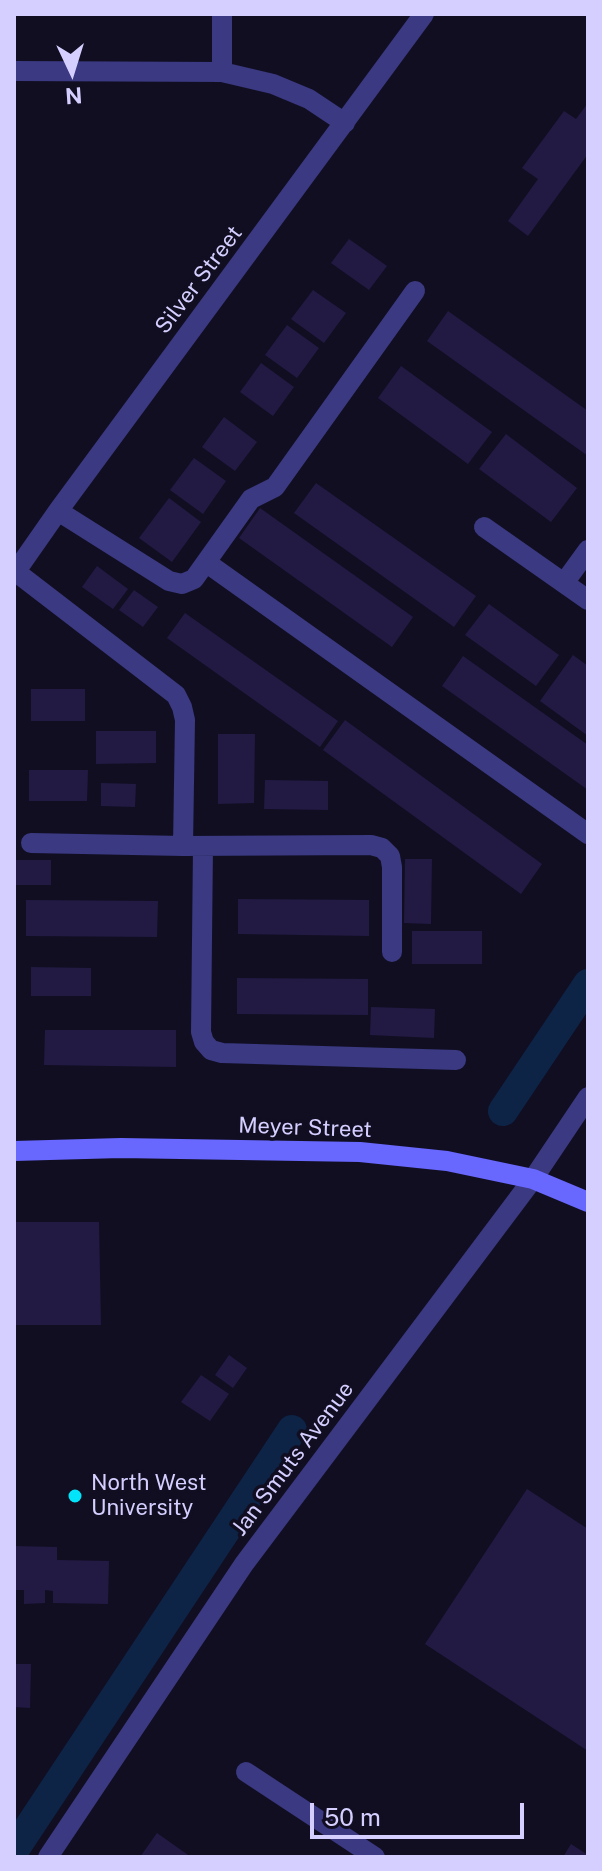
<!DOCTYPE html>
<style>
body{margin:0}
#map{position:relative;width:602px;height:1871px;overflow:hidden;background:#110e22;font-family:"Public Sans",sans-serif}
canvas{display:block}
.frame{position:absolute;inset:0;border:16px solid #d4cfff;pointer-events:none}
.north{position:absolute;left:32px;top:32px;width:80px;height:80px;-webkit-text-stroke:6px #110e22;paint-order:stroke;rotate:176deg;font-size:22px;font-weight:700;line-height:32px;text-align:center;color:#d4cfff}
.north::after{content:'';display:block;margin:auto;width:28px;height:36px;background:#d4cfff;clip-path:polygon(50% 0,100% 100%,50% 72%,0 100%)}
.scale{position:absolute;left:310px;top:1803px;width:214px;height:36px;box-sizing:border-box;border:4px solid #d4cfff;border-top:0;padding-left:10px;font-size:24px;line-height:28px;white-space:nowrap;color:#d4cfff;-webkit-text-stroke:6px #110e22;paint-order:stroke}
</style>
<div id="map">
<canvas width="602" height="1871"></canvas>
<div class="frame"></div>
<div class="north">N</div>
<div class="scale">50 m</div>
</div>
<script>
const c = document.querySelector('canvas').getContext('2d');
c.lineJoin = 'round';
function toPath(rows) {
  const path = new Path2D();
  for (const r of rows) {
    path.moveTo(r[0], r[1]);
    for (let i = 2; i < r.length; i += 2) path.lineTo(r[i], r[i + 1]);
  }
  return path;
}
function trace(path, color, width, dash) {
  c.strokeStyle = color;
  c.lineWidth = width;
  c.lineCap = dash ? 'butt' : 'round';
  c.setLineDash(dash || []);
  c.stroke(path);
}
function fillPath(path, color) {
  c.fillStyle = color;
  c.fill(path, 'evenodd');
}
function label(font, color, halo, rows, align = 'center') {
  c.font = font + ' "Public Sans",sans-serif';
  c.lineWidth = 7;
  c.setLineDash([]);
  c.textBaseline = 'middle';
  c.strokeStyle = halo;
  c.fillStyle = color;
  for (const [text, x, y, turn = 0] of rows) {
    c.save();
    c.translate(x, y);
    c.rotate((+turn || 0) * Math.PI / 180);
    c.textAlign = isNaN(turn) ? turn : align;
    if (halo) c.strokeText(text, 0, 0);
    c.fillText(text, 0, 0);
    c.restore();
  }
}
trace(toPath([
 [503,1111,588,984],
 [14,1850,292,1430]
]), '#0d2447', 30);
fillPath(toPath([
 [588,103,588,154,528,236,508,221,538,179,522,168,564,111,576,119],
 [349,239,387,266,369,290,331,263],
 [313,290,346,313,324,343,291,319],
 [448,311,588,411,588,456,427,341],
 [287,325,319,348,297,378,265,355],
 [261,363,294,387,273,416,240,392],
 [401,366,492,432,468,464,378,398],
 [224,417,257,442,235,471,202,447],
 [506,434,577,488,551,522,479,469],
 [194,458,226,481,203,514,170,490],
 [316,483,476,596,454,627,294,513],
 [169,498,201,522,172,562,139,538],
 [260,508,413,617,392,647,239,538],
 [97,566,128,589,113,609,82,587],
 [134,590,158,607,143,627,119,610],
 [489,604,559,655,536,686,465,635],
 [185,613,338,721,320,747,167,638],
 [573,655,588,666,588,736,540,701],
 [463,656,588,745,588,790,442,686],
 [31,689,85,689,85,721,31,721],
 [345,720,542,864,521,894,323,750],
 [96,731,156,731,156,763,96,764],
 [218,734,255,734,254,803,218,804],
 [29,770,88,770,87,801,29,801],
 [265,780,328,781,328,810,264,809],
 [101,783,136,784,135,807,101,806],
 [405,859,432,859,431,924,404,923],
 [16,860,51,860,51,885,16,885],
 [238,899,369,900,369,936,238,934],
 [26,900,158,901,157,937,26,936],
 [412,931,482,931,482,964,412,964],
 [31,967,91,968,91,996,31,996],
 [237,978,368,979,368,1015,237,1014],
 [371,1007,435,1009,434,1038,370,1035],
 [45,1030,176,1030,176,1067,44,1065],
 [14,1222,99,1222,101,1325,14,1325],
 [229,1355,247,1368,233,1388,215,1375],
 [201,1375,229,1394,210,1421,181,1402],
 [527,1489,588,1529,588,1751,425,1644],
 [14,1546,57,1547,57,1560,109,1561,108,1604,53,1603,53,1591,45,1590,45,1603,24,1604,24,1590,14,1590],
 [14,1664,31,1664,30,1708,14,1707],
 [157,1833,191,1857,140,1857],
 [571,1844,588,1855,588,1857,563,1857]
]), '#221a43');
trace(toPath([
 [222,14,222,72],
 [14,71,222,72,273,84,309,99,345,123],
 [58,511,169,581,182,584,194,579,251,499,275,487,415,291],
 [484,527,588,600],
 [207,563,588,834],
 [16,572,176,695,182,707,185,720,183,846],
 [14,574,58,511,424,14],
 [564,583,588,550],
 [31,843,183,846,371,845,382,848,390,856,392,867,392,952],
 [203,847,201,1032,204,1042,211,1050,222,1053,456,1060],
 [246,1772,375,1857],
 [48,1857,244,1564,533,1179,588,1097]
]), '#3a3981', 20);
trace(toPath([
 [14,1151,121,1148,360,1152,447,1161,533,1179,588,1202]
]), '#6867fe', 20);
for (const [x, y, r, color] of [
 [75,1496,8,"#02e4f9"]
]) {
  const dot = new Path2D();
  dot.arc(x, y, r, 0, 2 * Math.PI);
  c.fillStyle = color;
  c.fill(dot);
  trace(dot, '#110e22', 3);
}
label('22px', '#d4cfff', '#110e22', [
 ["Silver Street",199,280,-53],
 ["Meyer Street",305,1128,2],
 ["Jan Smuts Avenue",293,1459,-53]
]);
label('22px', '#d4cfff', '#110e22', [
 ["North West",91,1483],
 ["University",91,1508]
], 'left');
</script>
